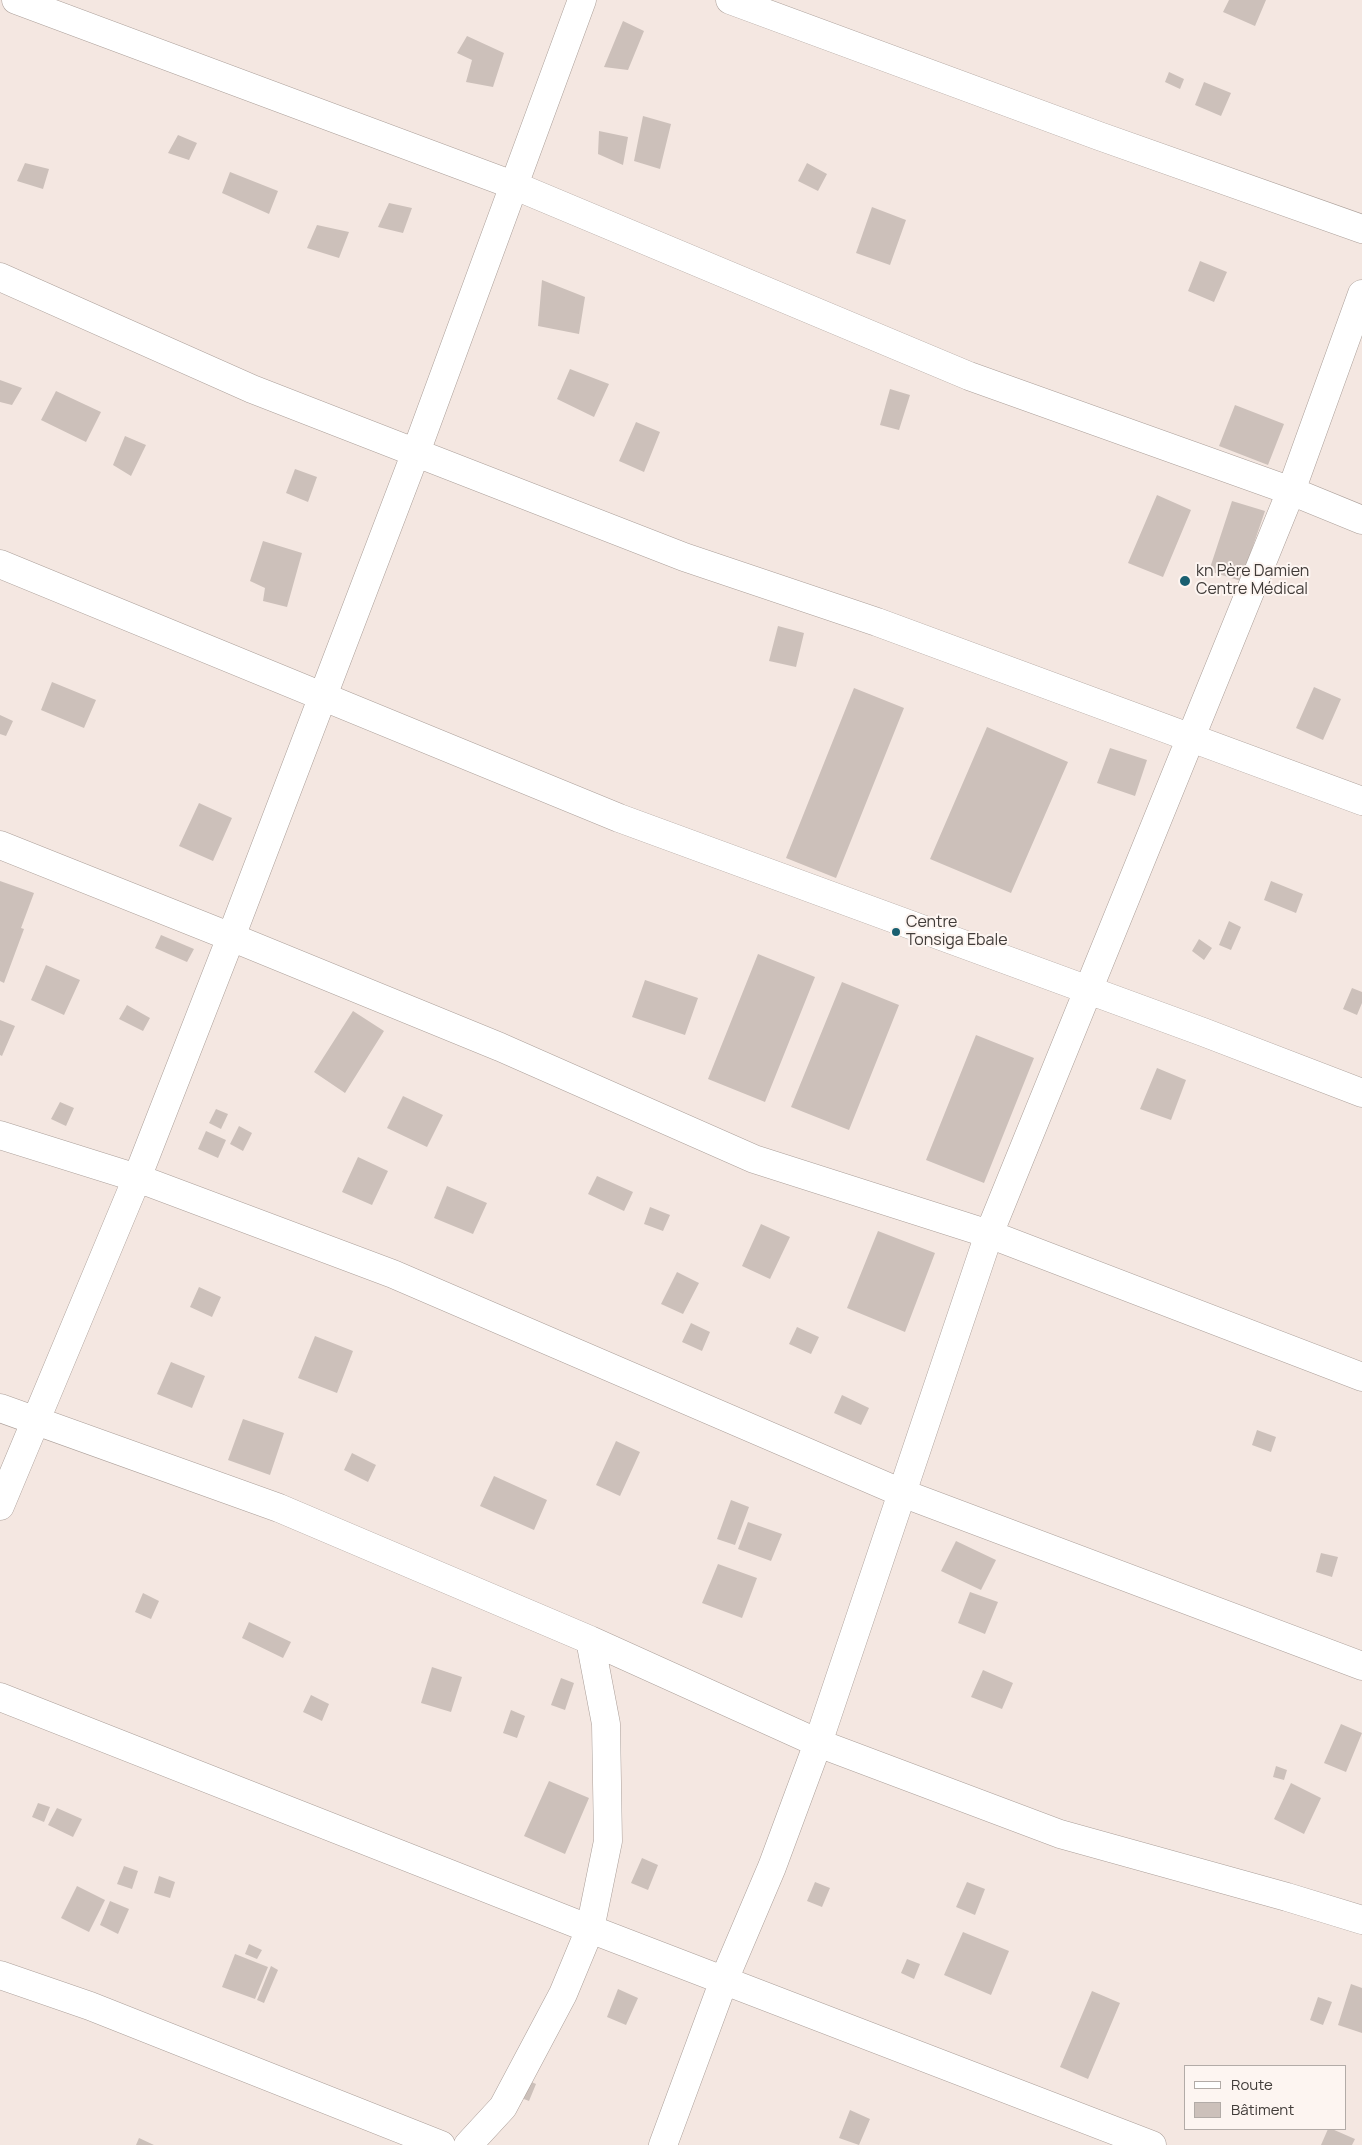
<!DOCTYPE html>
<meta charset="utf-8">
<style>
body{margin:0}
#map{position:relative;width:1362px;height:2145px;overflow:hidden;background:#f4e7e1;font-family:Manrope,sans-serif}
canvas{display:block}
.legend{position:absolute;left:1184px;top:2065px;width:162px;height:65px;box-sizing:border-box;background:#fdf5f1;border:1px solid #b2aba7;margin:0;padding:6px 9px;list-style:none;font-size:15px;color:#413c39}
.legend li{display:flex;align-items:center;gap:10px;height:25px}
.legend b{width:25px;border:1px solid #b2aba7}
</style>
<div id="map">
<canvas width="1362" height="2145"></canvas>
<ul class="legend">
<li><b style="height:6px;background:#fff"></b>Route</li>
<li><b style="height:14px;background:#ccc0ba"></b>Bâtiment</li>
</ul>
</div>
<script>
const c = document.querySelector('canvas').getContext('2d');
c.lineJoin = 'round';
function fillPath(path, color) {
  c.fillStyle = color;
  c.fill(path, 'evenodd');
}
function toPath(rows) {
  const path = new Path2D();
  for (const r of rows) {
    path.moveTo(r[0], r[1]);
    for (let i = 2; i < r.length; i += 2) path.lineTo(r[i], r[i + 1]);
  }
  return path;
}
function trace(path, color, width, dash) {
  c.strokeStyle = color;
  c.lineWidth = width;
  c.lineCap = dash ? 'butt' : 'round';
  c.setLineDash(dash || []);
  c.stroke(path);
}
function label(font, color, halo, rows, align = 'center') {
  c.font = font + ' Manrope,sans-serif';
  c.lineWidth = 4;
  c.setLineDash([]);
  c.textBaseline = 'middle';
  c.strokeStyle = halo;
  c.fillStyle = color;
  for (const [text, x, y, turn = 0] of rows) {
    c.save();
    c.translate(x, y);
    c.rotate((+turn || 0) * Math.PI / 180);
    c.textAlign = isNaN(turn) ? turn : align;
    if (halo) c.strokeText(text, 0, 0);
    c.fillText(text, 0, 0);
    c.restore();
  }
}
fillPath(toPath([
 [1229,0,1266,0,1255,26,1223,12],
 [623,21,644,31,628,70,604,67],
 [467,36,504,53,493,87,466,82,472,60,457,53],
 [1169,72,1184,79,1180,89,1165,82],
 [1204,82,1231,93,1221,116,1195,105],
 [643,116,671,124,660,169,634,161],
 [599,131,628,137,623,165,598,154],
 [178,135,197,143,189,160,168,153],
 [25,163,49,169,43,189,17,181],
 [807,163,827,174,818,191,798,181],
 [230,172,278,191,269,214,222,193],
 [389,203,412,208,403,233,378,227],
 [872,207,906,220,890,265,856,253],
 [317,225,349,232,339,258,307,248],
 [1200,261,1227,272,1214,302,1188,291],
 [542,280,585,297,579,334,538,326],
 [570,369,609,384,594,417,557,399],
 [0,380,22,388,12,405,0,402],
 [890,389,910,395,899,430,880,425],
 [56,391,101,412,86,442,41,420],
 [1235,405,1284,424,1268,465,1219,446],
 [636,422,660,432,644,472,619,461],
 [125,436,146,445,131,476,113,465],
 [295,469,317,477,308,502,286,493],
 [1157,495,1191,510,1163,577,1128,563],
 [1232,501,1265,511,1241,581,1209,571],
 [263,541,302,553,287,607,263,601,265,588,250,581],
 [778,626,804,633,796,667,769,661],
 [52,682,96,700,84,728,41,710],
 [1314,687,1341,699,1323,740,1296,728],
 [854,688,904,708,836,878,786,858],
 [0,715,13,721,6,736,0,734],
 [987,727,1068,762,1011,893,930,859],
 [1110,748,1147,760,1135,796,1097,783],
 [199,803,232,818,213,861,179,846],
 [0,881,34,893,21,928,24,929,4,983,0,981],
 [1271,881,1303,894,1296,913,1264,900],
 [1229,921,1241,927,1231,950,1219,945],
 [161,935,194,949,187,962,155,948],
 [1199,939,1212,948,1204,960,1192,951],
 [758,954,815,977,765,1102,708,1079],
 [46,965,80,980,64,1015,31,1000],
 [645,980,698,998,685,1035,632,1017],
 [842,982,899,1005,849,1130,791,1107],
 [1352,988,1362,992,1362,1003,1357,1015,1343,1009],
 [127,1005,150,1018,143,1031,119,1019],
 [353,1011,384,1031,345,1093,314,1072],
 [0,1020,15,1026,2,1056,0,1055],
 [976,1035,1034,1058,984,1183,926,1160],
 [1157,1068,1186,1080,1171,1120,1140,1109],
 [403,1096,443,1115,427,1147,387,1128],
 [60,1102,74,1108,66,1126,51,1119],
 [216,1109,228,1114,221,1129,209,1123],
 [239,1126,252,1133,243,1151,230,1144],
 [206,1131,226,1140,218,1158,198,1149],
 [358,1157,388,1171,372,1205,342,1192],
 [597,1176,633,1192,624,1211,588,1194],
 [447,1186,487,1203,473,1234,434,1218],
 [650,1207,670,1215,663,1231,644,1224],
 [761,1224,790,1237,770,1279,742,1266],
 [878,1231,935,1253,905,1332,847,1308],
 [677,1272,699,1283,683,1314,661,1304],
 [199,1287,221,1297,212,1317,190,1307],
 [691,1323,710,1332,702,1351,682,1342],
 [797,1327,819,1337,811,1354,789,1344],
 [315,1336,353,1351,337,1393,298,1378],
 [171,1362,205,1376,192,1408,157,1394],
 [842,1395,869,1408,861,1425,834,1413],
 [243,1419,284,1433,270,1475,228,1460],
 [1257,1430,1276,1437,1271,1452,1252,1445],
 [616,1441,640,1452,620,1496,596,1485],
 [352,1453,376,1465,368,1482,344,1470],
 [494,1476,547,1500,534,1530,480,1506],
 [731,1500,749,1507,735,1545,717,1539],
 [748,1522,782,1534,771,1561,738,1549],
 [956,1541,996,1560,981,1590,941,1571],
 [1321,1553,1338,1557,1332,1577,1316,1572],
 [718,1564,757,1578,742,1618,702,1603],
 [970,1592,998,1602,985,1634,958,1623],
 [143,1593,159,1601,151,1619,135,1612],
 [249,1622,291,1642,283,1658,242,1638],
 [432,1667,462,1677,451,1712,421,1703],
 [983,1670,1013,1683,1002,1709,971,1697],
 [561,1678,574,1683,565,1710,551,1705],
 [311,1695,329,1704,322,1721,303,1712],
 [511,1710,525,1716,517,1738,503,1733],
 [1341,1724,1362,1733,1346,1772,1324,1763],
 [1276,1766,1287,1770,1284,1780,1273,1777],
 [549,1781,589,1798,565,1854,524,1836],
 [1291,1783,1321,1798,1304,1834,1274,1819],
 [38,1803,50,1807,44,1822,32,1817],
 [57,1808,82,1819,73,1837,48,1825],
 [642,1858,658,1865,648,1890,631,1883],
 [124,1866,138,1871,132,1889,117,1884],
 [159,1876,175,1882,170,1898,154,1893],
 [815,1882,830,1888,822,1907,807,1901],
 [967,1882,985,1889,975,1915,956,1907],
 [77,1886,105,1900,89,1932,61,1918],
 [110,1901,129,1909,118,1934,100,1925],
 [963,1932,1009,1951,991,1995,944,1975],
 [249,1944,262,1950,257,1959,245,1954],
 [235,1954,268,1967,255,1999,222,1987],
 [907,1959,920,1964,914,1979,901,1973],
 [271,1966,278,1970,264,2003,257,2000],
 [1351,1984,1362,1988,1362,2033,1338,2025],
 [618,1989,638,1998,626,2025,607,2017],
 [1092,1991,1120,2003,1088,2079,1060,2067],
 [1318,1997,1332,2002,1323,2025,1310,2020],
 [527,2080,536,2084,529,2101,519,2097],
 [850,2110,870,2119,859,2145,839,2138],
 [1328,2129,1332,2129,1355,2139,1352,2145,1321,2145],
 [139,2138,154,2145,136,2145]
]), '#ccc0ba');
const minor = toPath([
 [16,0,513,185,969,376,1291,491,1362,520],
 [730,0,1099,136,1362,229],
 [0,277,252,389,684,557,877,622,1362,801],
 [0,564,619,818,1203,1032,1362,1093],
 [0,845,231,937,500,1047,754,1159,989,1234,1362,1377],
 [0,1135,137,1178,393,1274,902,1493,1362,1666],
 [0,1408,279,1508,590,1640,818,1743,1060,1834,1287,1897,1362,1920],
 [0,1506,137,1178,231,937,416,452,582,0],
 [0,1697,590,1929,1152,2145],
 [0,1975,90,2006,441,2145],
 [468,2145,503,2107,563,1994,590,1929,608,1841,606,1724,590,1640],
 [663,2145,724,1980,772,1867,818,1743,989,1234,1291,491,1362,294]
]);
trace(minor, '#ab9f99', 29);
trace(minor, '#fff', 28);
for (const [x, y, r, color] of [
 [1185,581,6,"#195f70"],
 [896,932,5,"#195f70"]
]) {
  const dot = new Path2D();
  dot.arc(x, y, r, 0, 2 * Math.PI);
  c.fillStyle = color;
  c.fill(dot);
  trace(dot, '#fdf5f1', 2);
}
label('16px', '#413c39', '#fdf5f1', [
 ["kn Père Damien",1196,572],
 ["Centre Médical",1196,590],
 ["Centre",906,923],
 ["Tonsiga Ebale",906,941]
], 'left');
</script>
